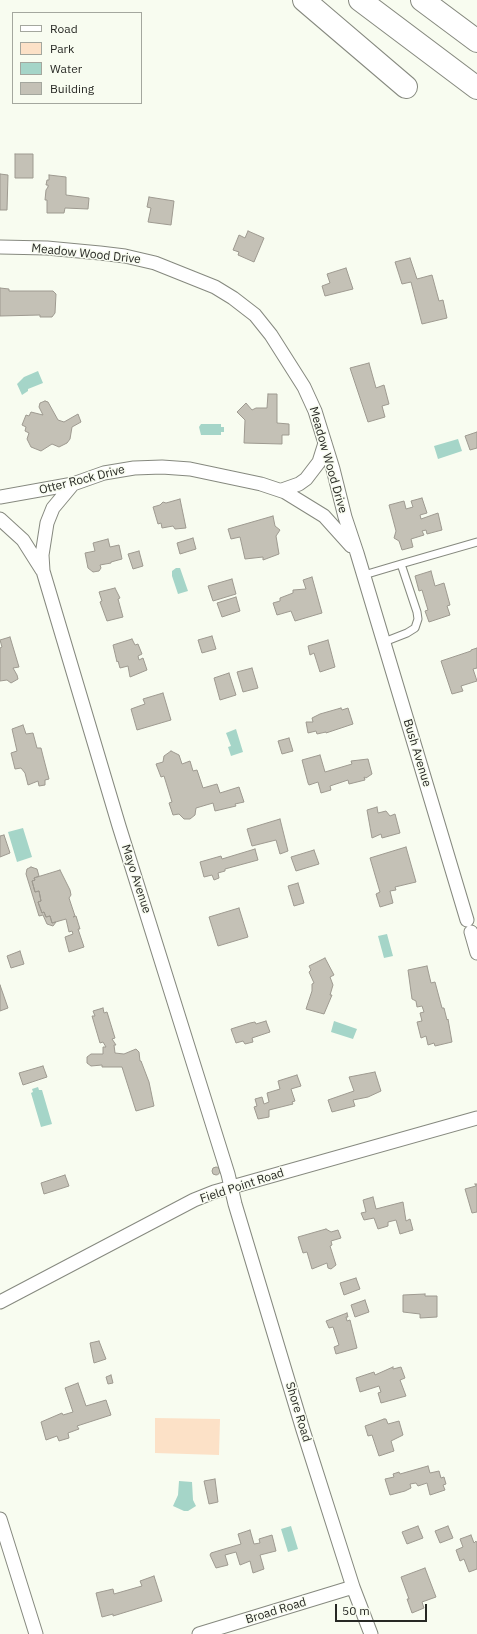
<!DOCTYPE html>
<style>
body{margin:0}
#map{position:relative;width:477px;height:1634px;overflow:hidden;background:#f8fcf0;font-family:"IBM Plex Sans",sans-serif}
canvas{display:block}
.legend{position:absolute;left:12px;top:12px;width:130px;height:92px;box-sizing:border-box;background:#f8fcf0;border:1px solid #a4a79e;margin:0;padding:5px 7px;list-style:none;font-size:12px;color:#272824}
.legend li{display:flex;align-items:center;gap:8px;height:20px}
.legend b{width:20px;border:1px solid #a4a79e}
.scale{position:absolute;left:335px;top:1604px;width:92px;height:18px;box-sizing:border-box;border:2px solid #272824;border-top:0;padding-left:5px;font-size:12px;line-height:14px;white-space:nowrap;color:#272824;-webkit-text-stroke:3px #f8fcf0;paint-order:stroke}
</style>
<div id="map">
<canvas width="477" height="1634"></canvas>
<ul class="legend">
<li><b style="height:5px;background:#fff"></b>Road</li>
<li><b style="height:11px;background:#fce1c7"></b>Park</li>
<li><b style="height:11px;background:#a5d5c8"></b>Water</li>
<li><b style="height:11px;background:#c4c1b6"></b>Building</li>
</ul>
<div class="scale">50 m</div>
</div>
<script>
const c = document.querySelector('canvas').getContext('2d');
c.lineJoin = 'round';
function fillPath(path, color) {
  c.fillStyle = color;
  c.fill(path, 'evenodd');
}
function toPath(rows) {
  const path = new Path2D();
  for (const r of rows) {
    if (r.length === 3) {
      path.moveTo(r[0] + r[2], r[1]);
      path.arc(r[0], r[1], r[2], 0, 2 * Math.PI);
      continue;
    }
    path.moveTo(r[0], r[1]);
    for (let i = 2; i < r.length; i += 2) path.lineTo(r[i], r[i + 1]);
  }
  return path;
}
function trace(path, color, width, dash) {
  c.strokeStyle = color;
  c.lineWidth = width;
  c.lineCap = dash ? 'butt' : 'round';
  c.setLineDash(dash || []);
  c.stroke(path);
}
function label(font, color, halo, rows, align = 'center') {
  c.font = font + ' "IBM Plex Sans",sans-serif';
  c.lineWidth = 3;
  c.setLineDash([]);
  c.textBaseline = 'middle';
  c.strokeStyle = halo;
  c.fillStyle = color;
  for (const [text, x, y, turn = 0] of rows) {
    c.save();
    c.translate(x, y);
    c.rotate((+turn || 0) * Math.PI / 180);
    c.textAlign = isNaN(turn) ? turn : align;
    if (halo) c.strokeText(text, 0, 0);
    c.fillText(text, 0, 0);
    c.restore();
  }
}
fillPath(toPath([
 [155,1418,220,1419,219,1455,155,1453]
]), '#fce1c7');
fillPath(toPath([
 [38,371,43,383,28,389,28,391,22,395,17,384,24,377],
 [201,424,221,424,221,427,224,427,224,432,221,432,221,435,201,435,199,427],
 [458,439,462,451,438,459,434,446],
 [176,568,180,568,188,591,178,594,172,576,172,571],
 [236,729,243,752,231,756,228,747,231,746,226,733],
 [23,828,32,857,17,862,8,832],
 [387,934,393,956,384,958,378,936],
 [334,1021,357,1029,353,1039,331,1032],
 [38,1087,39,1090,42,1090,52,1124,41,1127,31,1093,33,1092,32,1089],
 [179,1481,192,1482,193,1500,196,1506,188,1511,184,1511,173,1506,178,1495],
 [291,1526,298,1549,288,1552,281,1529]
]), '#a5d5c8');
const building = toPath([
 [15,154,33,154,33,178,15,178,15,154],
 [0,174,8,175,7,210,0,210,0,174],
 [49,175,66,177,66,195,89,198,88,209,65,208,64,213,47,213,47,200,45,200,46,190,48,187,48,185,46,185,47,180,49,180,49,175],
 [149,197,174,201,171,225,148,222,151,208,147,207,149,197],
 [248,231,264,238,254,262,238,255,239,252,233,250,239,235,245,238,248,231],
 [410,258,417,279,432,275,439,301,443,300,447,318,422,324,411,282,402,284,395,262,410,258],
 [346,268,353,289,325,296,322,286,330,283,327,274,346,268],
 [0,288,9,289,9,291,53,291,56,294,55,313,52,317,40,317,40,315,0,316,0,288],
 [369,363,376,388,384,385,389,404,382,406,385,417,368,422,350,368,369,363],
 [268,394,277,394,277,423,289,424,289,435,282,435,282,444,244,443,245,420,237,412,246,403,252,410,256,408,267,408,268,394],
 [45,401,48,402,58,420,64,422,78,414,81,422,72,427,70,439,67,443,59,447,52,444,41,451,31,447,27,439,29,433,25,431,26,427,22,425,26,415,29,416,31,412,43,415,39,407,40,403,45,401],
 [477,432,477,448,470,450,465,436,477,432],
 [422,498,427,513,420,515,421,519,438,513,442,530,427,534,426,530,422,531,424,535,411,539,413,547,402,550,399,541,394,538,396,531,389,505,404,501,406,509,413,507,411,501,422,498],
 [180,499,186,528,175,529,173,526,162,528,161,523,158,524,153,507,160,505,163,502,166,503,180,499],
 [273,516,275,526,280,530,276,536,279,554,263,560,263,557,245,559,240,537,231,539,228,529,273,516],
 [193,538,196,549,180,554,177,543,193,538],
 [108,539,110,547,119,545,122,559,111,562,111,563,100,565,101,568,99,571,93,572,88,568,85,553,95,551,93,543,108,539],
 [139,551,143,566,133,569,128,554,139,551],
 [431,571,435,586,444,583,450,605,447,606,450,615,429,622,425,611,428,610,422,590,419,591,415,576,431,571],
 [312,577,322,613,295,621,291,611,277,615,273,603,280,601,280,598,293,593,293,590,306,589,303,580,312,577],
 [232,579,236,594,213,601,208,586,232,579],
 [115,588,120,598,118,599,123,617,107,621,100,602,102,601,99,592,115,588],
 [236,597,240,611,222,617,217,603,236,597],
 [212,636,216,649,202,653,198,640,212,636],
 [10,637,19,667,13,668,17,675,18,679,11,683,7,680,0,681,0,648,2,647,0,640,10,637],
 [132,639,135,645,138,644,142,654,138,656,139,660,143,658,147,670,130,677,128,666,120,668,118,661,117,662,113,645,132,639],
 [328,640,335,667,320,672,314,653,310,655,308,646,328,640],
 [477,648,477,668,473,669,477,681,461,686,463,691,452,694,441,661,471,651,471,650,477,648],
 [252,668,258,688,243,692,237,672,252,668],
 [229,673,236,695,220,700,214,678,229,673],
 [163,693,171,720,137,730,131,709,145,704,143,699,163,693],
 [341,708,342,710,348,708,353,724,326,733,326,732,317,734,316,731,308,733,306,722,313,722,312,718,320,714,341,708],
 [23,725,26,734,33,733,37,748,41,748,43,756,49,779,45,780,45,785,39,786,38,781,28,785,25,773,21,768,15,769,11,753,17,751,12,729,23,725],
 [289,738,293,751,282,754,278,741,289,738],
 [171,751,179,755,182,764,190,761,193,771,197,770,203,788,217,784,220,793,239,787,244,802,235,804,236,806,215,811,213,803,196,808,195,815,190,819,184,819,179,814,173,815,169,803,172,802,164,776,161,777,156,764,163,762,164,756,171,751],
 [320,755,325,772,352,764,351,761,368,759,372,774,366,778,364,777,365,780,349,784,348,780,330,786,331,790,321,793,318,782,309,785,308,783,302,760,320,755],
 [377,807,378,813,386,811,390,816,395,814,400,833,382,838,381,834,372,838,367,810,377,807],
 [280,819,288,851,280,854,276,840,252,846,247,829,280,819],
 [4,835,10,853,0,857,0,836,4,835],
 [406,847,416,882,395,887,396,890,390,891,393,903,380,907,376,894,380,892,370,858,406,847],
 [255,849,258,860,225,869,225,871,218,873,219,878,214,880,212,875,204,877,200,862,221,856,222,859,255,849],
 [314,850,319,864,296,871,291,857,314,850],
 [31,867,37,869,39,876,34,878,35,880,32,881,35,892,39,891,41,901,38,902,42,913,44,912,46,917,50,916,52,923,56,922,53,926,47,924,43,915,39,916,26,874,27,869,31,867],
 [60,870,70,890,71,895,69,898,75,916,73,917,76,916,80,929,78,929,84,947,69,952,65,937,73,934,72,931,69,932,66,919,52,923,50,916,46,917,44,912,42,913,38,902,41,901,39,891,35,892,32,881,35,880,34,878,60,870],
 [298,883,304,903,294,906,288,886,298,883],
 [239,908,248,937,218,946,209,917,239,908],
 [20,951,24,964,11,968,7,956,20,951],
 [325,958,334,975,330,977,333,985,330,995,332,995,324,1014,306,1009,312,991,312,984,314,983,309,972,311,970,309,966,325,958],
 [427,966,431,983,435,982,442,1008,444,1008,447,1020,448,1019,452,1042,435,1046,434,1043,428,1045,426,1036,421,1038,417,1022,422,1021,420,1013,424,1012,422,1006,417,1007,416,1001,412,999,408,970,427,966],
 [0,985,8,1008,0,1011,0,985],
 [103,1008,104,1013,107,1012,115,1038,112,1039,116,1045,114,1045,115,1053,124,1054,136,1049,139,1052,140,1061,141,1061,149,1082,154,1106,136,1111,122,1067,102,1067,102,1065,91,1066,87,1063,87,1057,91,1054,103,1054,103,1047,106,1047,103,1042,100,1043,92,1016,95,1016,93,1011,103,1008],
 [266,1021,270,1032,252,1038,253,1042,245,1044,243,1041,236,1043,231,1029,250,1023,255,1022,256,1024,266,1021],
 [43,1066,47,1077,23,1085,19,1073,43,1066],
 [375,1072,381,1091,368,1097,353,1100,355,1106,332,1112,328,1100,354,1091,349,1077,375,1072],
 [297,1075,301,1086,291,1089,295,1101,292,1102,293,1104,269,1110,269,1117,258,1119,254,1107,257,1106,255,1099,262,1097,264,1104,269,1102,267,1093,280,1089,278,1081,297,1075],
 [216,1171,4],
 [65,1175,69,1186,44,1194,41,1183,65,1175],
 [475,1184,477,1184,477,1212,472,1213,465,1189,476,1186,475,1184],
 [373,1197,376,1209,403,1202,406,1221,410,1219,413,1230,400,1234,396,1220,388,1222,388,1226,378,1229,374,1218,364,1220,361,1213,366,1212,363,1200,373,1197],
 [326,1229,331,1232,338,1230,341,1238,331,1241,332,1245,330,1246,336,1265,331,1269,328,1268,327,1263,312,1269,307,1252,303,1253,298,1237,326,1229],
 [356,1278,360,1289,344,1295,340,1283,356,1278],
 [425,1294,425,1296,437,1296,437,1317,420,1318,420,1314,403,1312,403,1295,425,1294],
 [365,1300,369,1312,355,1317,351,1305,365,1300],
 [347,1313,348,1317,346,1317,347,1321,350,1320,357,1348,336,1354,334,1347,339,1345,333,1327,329,1328,326,1321,347,1313],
 [99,1341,106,1359,94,1363,90,1343,99,1341],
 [393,1367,393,1369,401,1367,405,1378,400,1380,406,1396,381,1403,378,1393,381,1392,379,1386,360,1392,356,1378,374,1372,375,1375,393,1367],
 [111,1375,113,1383,108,1384,106,1377,111,1375],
 [78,1383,86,1406,106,1400,111,1415,77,1426,79,1429,68,1433,69,1438,59,1441,57,1436,46,1440,41,1422,62,1413,63,1415,73,1412,65,1388,78,1383],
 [384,1419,386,1419,388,1424,399,1421,403,1435,391,1441,394,1451,379,1456,372,1435,368,1436,365,1426,384,1419],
 [428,1466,430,1473,439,1471,441,1478,444,1477,446,1484,443,1485,445,1490,430,1495,427,1483,418,1486,416,1483,410,1484,411,1488,405,1491,390,1495,385,1479,394,1477,393,1474,399,1472,400,1474,428,1466],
 [215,1479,218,1502,209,1504,204,1481,215,1479],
 [418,1526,423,1538,407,1544,402,1532,418,1526],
 [448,1526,453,1538,440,1543,435,1531,448,1526],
 [250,1530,254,1544,260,1543,259,1539,272,1535,276,1551,260,1555,264,1569,253,1573,250,1561,240,1565,236,1552,225,1555,228,1565,216,1568,210,1555,211,1553,241,1544,238,1534,250,1530],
 [471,1535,474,1543,476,1541,477,1543,477,1569,469,1572,464,1559,460,1561,456,1550,463,1547,460,1539,471,1535],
 [425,1568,436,1597,422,1602,424,1608,412,1613,407,1599,409,1599,401,1577,425,1568],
 [154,1576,162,1601,113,1616,113,1614,102,1617,96,1593,113,1589,114,1594,142,1586,140,1581,154,1576]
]);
fillPath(building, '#c4c1b6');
trace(building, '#9e9a90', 1);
const lane = toPath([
 [401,564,477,542],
 [364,575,401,564,417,612,418,619,415,628,407,633,384,642]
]);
const street = toPath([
 [0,247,47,248,100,253,125,256,155,263,215,287,233,298,255,315,271,335,304,387,315,411,333,469,345,517,357,553,467,920],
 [73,484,53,508,47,523,42,555,43,571,119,826,228,1174,235,1204,303,1430,353,1587,371,1634],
 [282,490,299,484,306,479,319,462,325,443],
 [0,497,73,484,104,473,134,468,162,467,190,469,261,484,285,492,324,516,351,546],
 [0,519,23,540,42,570],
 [471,932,477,953],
 [0,1302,194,1200,214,1192,477,1118],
 [0,1519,36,1634],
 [199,1634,353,1587]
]);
const highway = toPath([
 [304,0,406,87],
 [360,0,477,88],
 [422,0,477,41]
]);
trace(lane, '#86897f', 9);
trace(street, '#86897f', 15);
trace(highway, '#86897f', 24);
trace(lane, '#fff', 7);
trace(street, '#fff', 13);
trace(highway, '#fff', 22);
label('12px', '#272824', '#f8fcf0', [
 ["Meadow Wood Drive",86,254,6],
 ["Meadow Wood Drive",328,460,74],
 ["Otter Rock Drive",82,480,-14],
 ["Bush Avenue",417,753,73],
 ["Mayo Avenue",136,879,72],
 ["Field Point Road",242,1186,-18],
 ["Shore Road",298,1412,73],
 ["Broad Road",276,1611,-17]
]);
</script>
